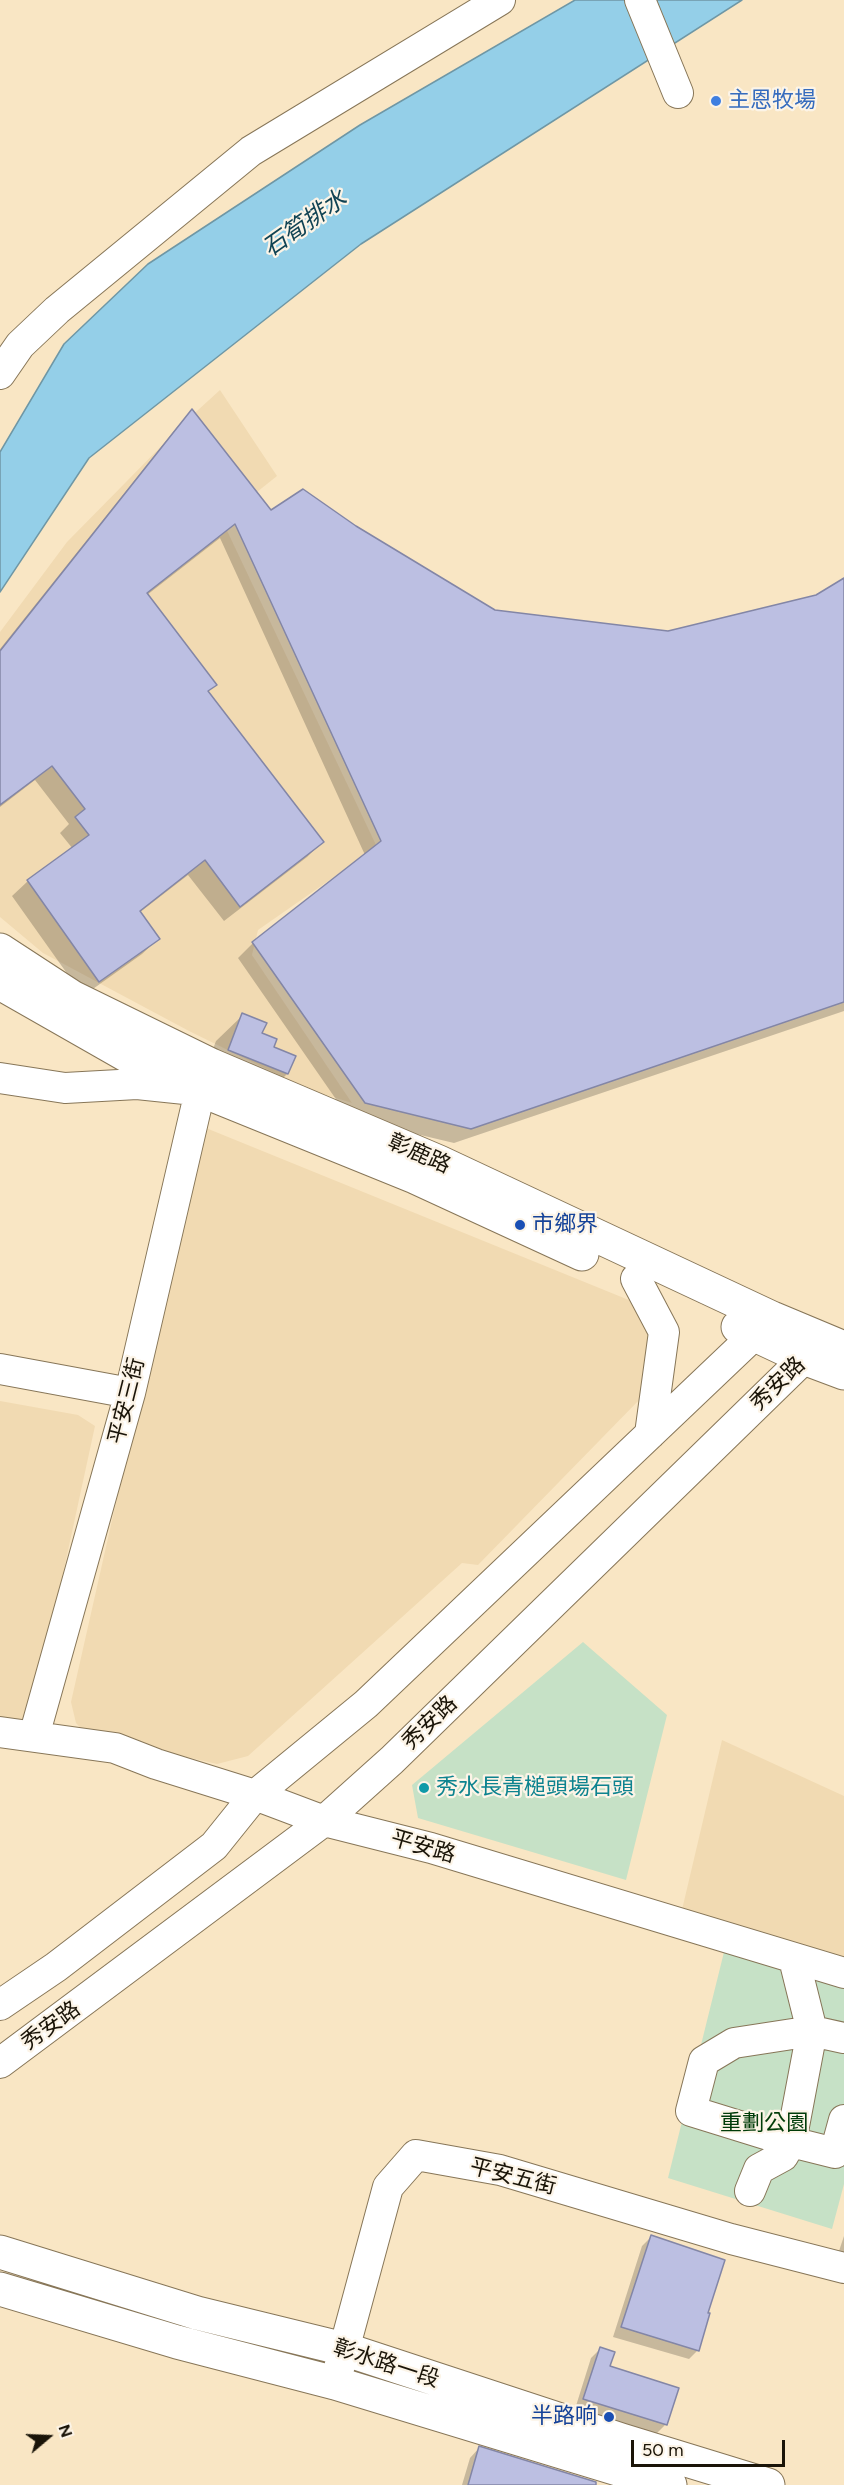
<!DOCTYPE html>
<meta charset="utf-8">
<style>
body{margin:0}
#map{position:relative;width:844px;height:2485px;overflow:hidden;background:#f9e6c4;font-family:Figtree,sans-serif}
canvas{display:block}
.north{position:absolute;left:18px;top:2407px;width:60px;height:60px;-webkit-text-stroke:4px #fcf4e7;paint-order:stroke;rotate:71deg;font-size:16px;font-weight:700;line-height:24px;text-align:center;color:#1a1408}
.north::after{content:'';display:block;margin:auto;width:21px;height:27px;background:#1a1408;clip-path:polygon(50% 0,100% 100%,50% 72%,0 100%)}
.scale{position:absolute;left:631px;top:2440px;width:154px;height:27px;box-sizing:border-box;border:3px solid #1a1408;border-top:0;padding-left:8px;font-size:18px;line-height:21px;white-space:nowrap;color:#1a1408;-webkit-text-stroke:4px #fcf4e7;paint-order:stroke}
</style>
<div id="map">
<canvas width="844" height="2485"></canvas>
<div class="north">N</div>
<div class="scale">50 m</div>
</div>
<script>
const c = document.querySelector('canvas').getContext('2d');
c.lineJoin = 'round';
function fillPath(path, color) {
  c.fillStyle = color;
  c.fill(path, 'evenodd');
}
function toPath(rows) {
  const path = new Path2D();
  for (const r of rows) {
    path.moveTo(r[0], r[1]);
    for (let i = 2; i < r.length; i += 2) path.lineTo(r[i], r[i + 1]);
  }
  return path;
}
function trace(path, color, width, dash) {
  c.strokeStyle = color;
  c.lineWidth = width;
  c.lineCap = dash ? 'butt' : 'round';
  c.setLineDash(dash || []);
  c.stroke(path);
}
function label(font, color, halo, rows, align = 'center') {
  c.font = font + ' Figtree,"Noto Sans TC",sans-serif';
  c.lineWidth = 4.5;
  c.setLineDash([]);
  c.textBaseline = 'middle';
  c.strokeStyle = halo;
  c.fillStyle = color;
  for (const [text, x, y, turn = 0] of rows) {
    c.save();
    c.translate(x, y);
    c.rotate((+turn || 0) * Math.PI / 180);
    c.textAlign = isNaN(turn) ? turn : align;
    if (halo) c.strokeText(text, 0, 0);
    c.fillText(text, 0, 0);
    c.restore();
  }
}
fillPath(toPath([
 [220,390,277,476,222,520,377,847,258,930,252,955,352,1103,307,1089,189,1031,43,953,0,917,0,632,67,542,186,421],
 [201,1126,646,1307,653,1321,641,1398,478,1565,462,1563,248,1756,217,1764,86,1734,76,1723,71,1702],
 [0,1401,78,1415,95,1426,31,1721,0,1720],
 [722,1740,844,1796,844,1962,681,1914]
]), '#f1dab2');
fillPath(toPath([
 [583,1642,667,1715,626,1880,418,1818,412,1785],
 [727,1940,844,1974,844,2184,832,2229,668,2178]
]), '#c6e1c6');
const water = toPath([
 [575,0,742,0,361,244,89,458,0,592,0,452,64,344,148,264,360,125,575,0]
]);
fillPath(water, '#94cfe8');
trace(water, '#6f97a5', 1.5);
fillPath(toPath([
 [192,411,270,512,356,527,494,611,668,633,817,596,844,580,844,1011,454,1143,349,1118,238,958,253,943,365,855,220,538,147,595,215,684,207,692,322,842,307,857,224,921,188,875,139,913,158,939,142,954,83,996,12,896,28,881,73,849,60,833,69,824,35,780,0,807,0,649,177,427],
 [243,1015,272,1047,287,1074,261,1100,203,1076,216,1041],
 [844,2236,844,2256,838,2254],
 [651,2237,707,2314,698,2350,689,2359,613,2337,642,2246],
 [600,2349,608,2367,677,2389,665,2425,656,2434,575,2409,591,2358],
 [479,2448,593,2485,462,2485,470,2458]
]), '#0003');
const building = toPath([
 [192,409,271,510,303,489,356,526,495,610,668,631,816,595,844,578,844,1002,471,1129,365,1103,252,942,381,841,235,524,147,593,217,685,208,691,324,842,240,907,205,860,140,911,160,939,99,982,27,880,89,835,75,817,85,809,52,766,0,805,0,651,192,409],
 [242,1013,267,1023,262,1033,277,1039,274,1047,296,1056,288,1074,228,1050,242,1013],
 [651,2235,725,2260,708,2313,710,2313,699,2351,621,2327,651,2235],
 [600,2347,615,2352,610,2366,679,2388,667,2425,583,2399,600,2347],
 [479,2446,596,2482,596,2485,468,2485,479,2446]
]);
fillPath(building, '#bcbfe2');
trace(building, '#8386a6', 1.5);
const minor = toPath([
 [640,0,678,93],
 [0,374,20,345,57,310,251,151,500,0],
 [0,1078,65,1088,137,1084,185,1089],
 [636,1279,664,1332,650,1434],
 [0,1369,130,1393],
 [0,1732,115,1748,156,1764,255,1795,324,1821,431,1848,844,1973],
 [34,1736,130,1393,200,1091,209,1069],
 [0,2005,56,1967,214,1846,255,1795,366,1704,772,1318],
 [844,2038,812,2031,734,2043,704,2061,691,2111,791,2142,835,2153,844,2120],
 [0,2063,324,1821,392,1760,821,1342],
 [750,2191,759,2169,783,2156,791,2142,812,2031,794,1959],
 [335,2383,388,2187,416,2155,500,2170,731,2239,844,2268]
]);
const major = toPath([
 [0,950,72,997,211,1065,439,1162,772,1318,844,1348],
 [0,983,156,1072,415,1177,582,1254],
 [738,1327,804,1358,844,1373],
 [0,2252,197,2313,344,2349,621,2440,768,2485],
 [0,2289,177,2342,335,2383,670,2485]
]);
trace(minor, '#877658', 32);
trace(major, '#877658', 35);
trace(minor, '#fff', 30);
trace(major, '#fff', 33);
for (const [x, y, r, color] of [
 [716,101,6,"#3f7fe0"],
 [520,1225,6,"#1a4fb4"],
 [424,1788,6,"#0f9aa8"],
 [609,2417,6,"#1a4fb4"]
]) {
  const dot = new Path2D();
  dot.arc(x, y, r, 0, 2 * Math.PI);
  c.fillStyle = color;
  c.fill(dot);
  trace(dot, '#fcf4e7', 2);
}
label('22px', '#366cbe', '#fcf4e7', [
 ["主恩牧場",728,101]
], 'left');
label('22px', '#1a1408', '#fcf4e7', [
 ["彰鹿路",419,1154,24],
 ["秀安路",778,1384,-44],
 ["平安三街",127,1401,-76],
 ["秀安路",430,1723,-44],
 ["平安路",423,1847,16],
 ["秀安路",51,2026,-36],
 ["平安五街",513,2177,14],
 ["彰水路一段",386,2364,18]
]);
label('22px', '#164399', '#fcf4e7', [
 ["市鄉界",532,1225],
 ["半路响",597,2417,"right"]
], 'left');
label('22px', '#0d838f', '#fcf4e7', [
 ["秀水長青槌頭場石頭",436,1788]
], 'left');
label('22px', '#003c09', '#fcf4e7', [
 ["重劃公園",764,2124]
]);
label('italic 24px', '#104354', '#fcf4e7', [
 ["石筍排水",305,224,-35]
]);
</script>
